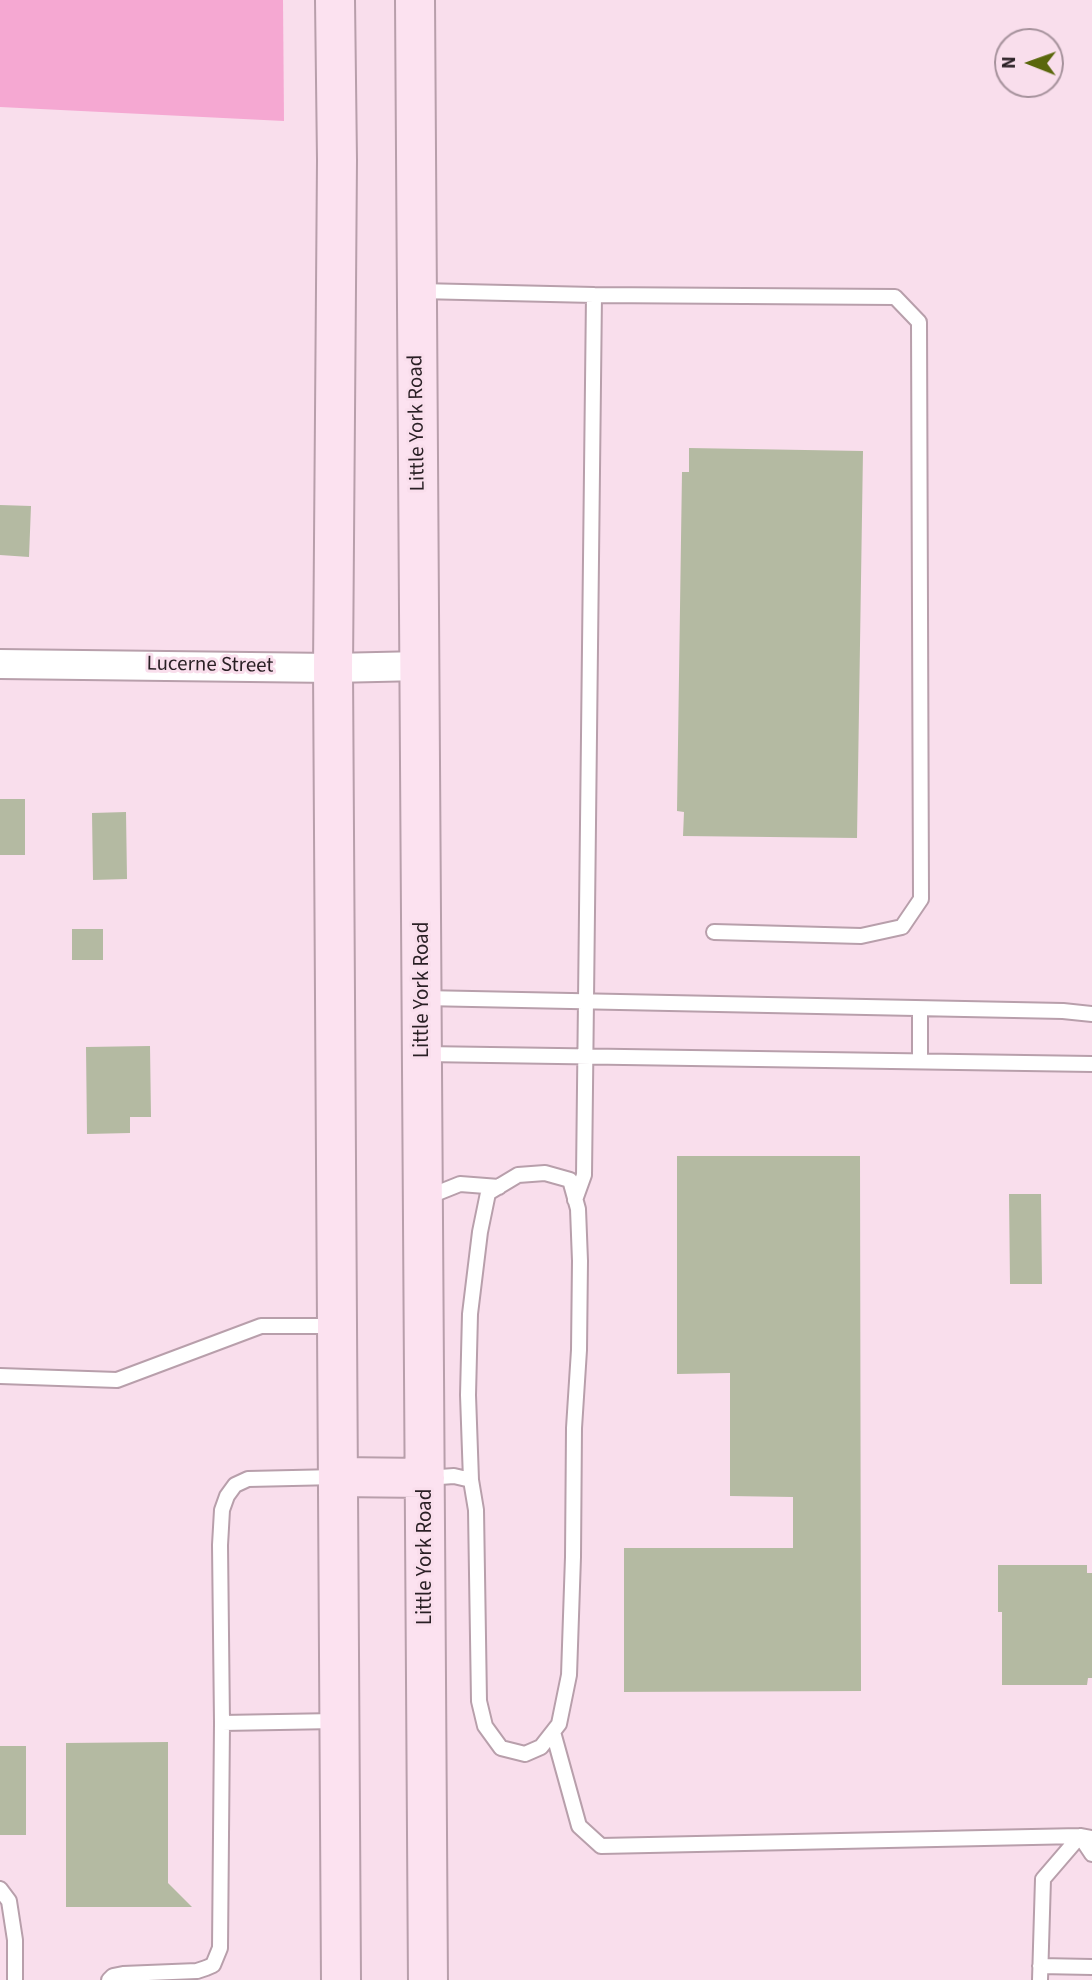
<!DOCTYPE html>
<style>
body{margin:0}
#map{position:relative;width:1092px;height:1980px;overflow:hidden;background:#f9deec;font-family:"Source Sans 3",sans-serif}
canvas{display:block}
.north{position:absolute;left:994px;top:28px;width:70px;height:70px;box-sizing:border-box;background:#f9deec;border:2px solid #a6929c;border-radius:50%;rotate:271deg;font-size:19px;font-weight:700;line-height:28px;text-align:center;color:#291f24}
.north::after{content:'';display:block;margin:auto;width:24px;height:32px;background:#5a670c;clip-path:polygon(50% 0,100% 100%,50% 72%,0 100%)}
</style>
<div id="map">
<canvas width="1092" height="1980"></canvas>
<div class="north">N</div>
</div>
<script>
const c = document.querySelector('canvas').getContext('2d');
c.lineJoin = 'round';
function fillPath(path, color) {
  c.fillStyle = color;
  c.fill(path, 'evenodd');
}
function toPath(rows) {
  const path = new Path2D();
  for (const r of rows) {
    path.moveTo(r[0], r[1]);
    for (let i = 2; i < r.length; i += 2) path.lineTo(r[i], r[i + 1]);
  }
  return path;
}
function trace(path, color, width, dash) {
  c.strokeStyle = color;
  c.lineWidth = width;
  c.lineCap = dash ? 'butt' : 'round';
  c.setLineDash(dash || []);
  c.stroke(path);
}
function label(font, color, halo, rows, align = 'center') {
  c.font = font + ' "Source Sans 3",sans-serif';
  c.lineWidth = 6;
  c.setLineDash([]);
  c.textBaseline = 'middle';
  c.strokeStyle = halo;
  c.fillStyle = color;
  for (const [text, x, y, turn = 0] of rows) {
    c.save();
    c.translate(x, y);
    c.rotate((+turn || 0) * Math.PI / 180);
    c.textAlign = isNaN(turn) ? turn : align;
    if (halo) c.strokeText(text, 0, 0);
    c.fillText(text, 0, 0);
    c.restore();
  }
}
fillPath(toPath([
 [0,0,283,0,284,121,0,107]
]), '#f5a8d2');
fillPath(toPath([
 [689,448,863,451,857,838,683,836,684,812,677,811,682,472,689,472],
 [0,505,31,506,29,557,0,555],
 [0,799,25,799,25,855,0,855],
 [126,812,127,879,93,880,92,813],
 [72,929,103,929,103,960,72,960],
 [150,1046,151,1117,130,1117,130,1133,87,1134,86,1047],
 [677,1156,860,1156,861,1691,624,1692,624,1548,793,1548,793,1497,730,1496,730,1373,677,1374],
 [1009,1194,1041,1194,1042,1284,1010,1284],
 [998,1565,1087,1565,1087,1573,1092,1573,1092,1678,1088,1678,1087,1685,1002,1685,1002,1612,998,1612],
 [168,1742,168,1883,192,1907,66,1907,66,1743],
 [0,1746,26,1746,26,1835,0,1835]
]), '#b4baa2');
const service = toPath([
 [419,291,594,295,584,1175,575,1200],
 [594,295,895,297,919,322,921,899,902,927,861,936,714,932],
 [423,998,1063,1011,1092,1014],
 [920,1009,920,1061],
 [424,1054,1092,1064],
 [425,1198,460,1184,499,1187],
 [0,1376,117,1380,261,1326,335,1326],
 [426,1478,454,1476,471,1480,476,1510,479,1701,485,1726,501,1748,525,1754,541,1747,559,1724,569,1675,573,1557,574,1428,579,1350,580,1261,578,1209,570,1180,545,1173,518,1175,488,1193,480,1232,470,1314,468,1395,471,1480],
 [222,1723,336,1721],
 [553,1732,579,1826,601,1846,1080,1836,1092,1838],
 [1080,1836,1092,1854],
 [0,1889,9,1901,15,1940,15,1980],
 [1040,1966,1092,1967],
 [109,1980,113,1976,123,1974,197,1971,206,1968,213,1965,220,1948,222,1723,220,1545,222,1510,227,1496,235,1485,248,1479,337,1477],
 [1040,1980,1043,1879,1080,1836]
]);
const minor = toPath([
 [0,664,333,668,421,666]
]);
const secondary = toPath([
 [335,0,337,160,333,668,341,1980],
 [415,0,428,1980],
 [338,1477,425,1478]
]);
trace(service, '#b89fab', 18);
trace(minor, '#b89fab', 32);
trace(secondary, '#b89fab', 42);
trace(service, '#fff', 14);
trace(minor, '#fff', 28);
trace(secondary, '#fce2f0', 38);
label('21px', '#291f24', '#f9deec', [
 ["Little York Road",418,423,-91],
 ["Lucerne Street",210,666,1],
 ["Little York Road",423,990,-90],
 ["Little York Road",426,1557,-90]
]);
</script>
